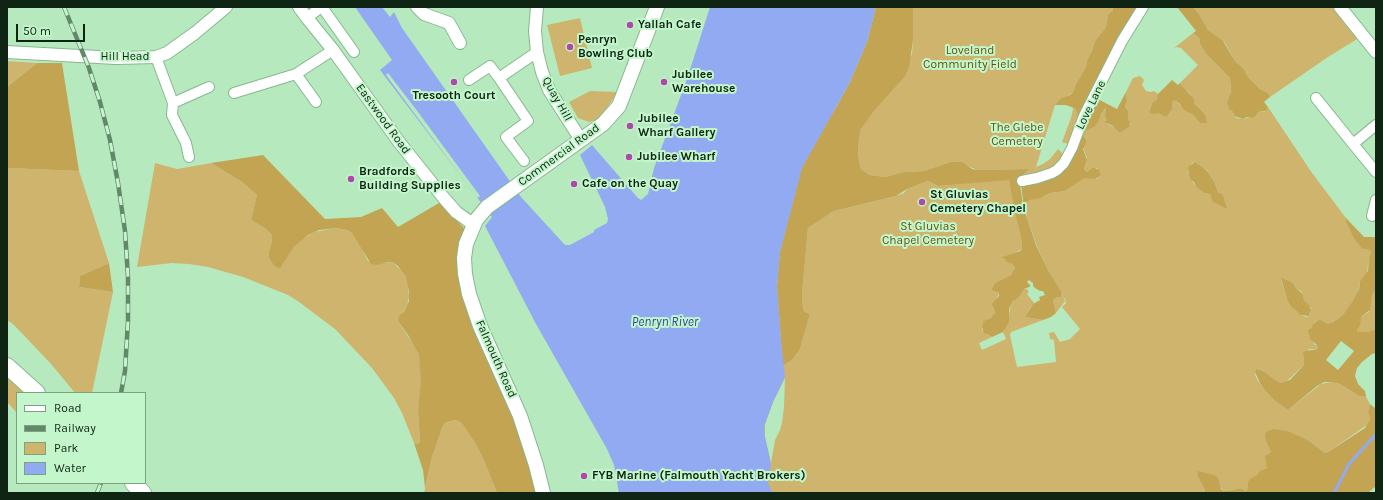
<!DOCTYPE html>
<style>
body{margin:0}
#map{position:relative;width:1383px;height:500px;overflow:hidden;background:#b6eabe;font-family:Karla,sans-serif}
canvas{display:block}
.frame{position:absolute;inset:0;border:8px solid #102414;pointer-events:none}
.legend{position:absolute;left:16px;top:392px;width:130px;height:92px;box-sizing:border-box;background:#c3f7cb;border:1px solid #7ba382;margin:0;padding:5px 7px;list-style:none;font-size:12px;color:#102414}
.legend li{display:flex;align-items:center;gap:8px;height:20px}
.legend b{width:20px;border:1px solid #7ba382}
.scale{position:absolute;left:16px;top:24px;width:69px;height:18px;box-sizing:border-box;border:2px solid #102414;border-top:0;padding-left:5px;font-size:12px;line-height:14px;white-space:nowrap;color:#102414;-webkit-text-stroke:3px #c3f7cb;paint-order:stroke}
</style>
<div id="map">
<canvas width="1383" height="500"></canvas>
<div class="frame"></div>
<ul class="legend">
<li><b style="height:5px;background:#fff"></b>Road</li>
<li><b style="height:5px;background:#638769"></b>Railway</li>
<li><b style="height:11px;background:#cfb46d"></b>Park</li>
<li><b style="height:11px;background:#92aaf2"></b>Water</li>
</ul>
<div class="scale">50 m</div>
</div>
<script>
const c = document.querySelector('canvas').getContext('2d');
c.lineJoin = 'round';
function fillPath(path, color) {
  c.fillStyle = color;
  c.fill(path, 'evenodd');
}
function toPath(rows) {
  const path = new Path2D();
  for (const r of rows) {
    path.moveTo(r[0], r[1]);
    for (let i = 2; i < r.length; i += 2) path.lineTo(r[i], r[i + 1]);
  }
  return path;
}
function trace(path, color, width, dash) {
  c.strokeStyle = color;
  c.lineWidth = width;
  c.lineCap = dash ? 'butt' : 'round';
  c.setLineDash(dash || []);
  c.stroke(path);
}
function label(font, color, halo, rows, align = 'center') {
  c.font = font + ' Karla,sans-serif';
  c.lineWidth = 4;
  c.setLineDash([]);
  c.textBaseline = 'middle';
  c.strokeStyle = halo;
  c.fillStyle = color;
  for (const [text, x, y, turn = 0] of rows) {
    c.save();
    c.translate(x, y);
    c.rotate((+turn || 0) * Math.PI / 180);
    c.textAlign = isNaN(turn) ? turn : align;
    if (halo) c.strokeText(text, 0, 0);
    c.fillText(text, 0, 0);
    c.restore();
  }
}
fillPath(toPath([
 [876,7,788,224,780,252,777,286,781,342,783,366,793,359,800,349,810,314,805,312,803,309,802,293,808,228,834,211,896,196,904,193,907,189,928,181,938,186,1009,179,1014,210,1021,237,1022,249,1004,258,1014,266,1015,268,1011,275,995,283,992,288,991,290,999,293,993,308,995,313,991,318,983,321,982,327,982,330,987,335,992,337,979,343,982,350,1006,339,1003,332,1008,322,1010,308,1014,299,1019,297,1024,289,1027,289,1029,292,1027,294,1035,304,1032,305,1025,317,1043,320,1011,332,1010,335,1017,367,1056,362,1054,340,1050,339,1049,333,1054,332,1060,342,1070,339,1080,329,1062,307,1066,303,1065,299,1048,270,1037,246,1027,218,1025,204,1030,200,1044,196,1050,193,1065,191,1084,177,1097,179,1101,176,1097,168,1095,168,1093,167,1087,172,1084,169,1086,164,1087,158,1083,147,1087,141,1083,135,1084,131,1094,126,1099,121,1101,114,1106,107,1105,116,1106,123,1109,125,1123,131,1130,126,1129,123,1130,121,1128,120,1128,111,1125,107,1127,101,1126,92,1133,78,1140,76,1144,80,1142,85,1146,91,1151,92,1154,91,1158,94,1158,98,1152,103,1149,111,1166,115,1169,114,1173,109,1172,103,1174,100,1192,114,1200,123,1204,123,1206,121,1203,114,1200,112,1190,94,1180,83,1198,65,1181,48,1177,47,1173,49,1193,33,1200,39,1200,44,1206,54,1230,78,1231,93,1227,102,1229,110,1233,111,1234,116,1236,118,1243,119,1256,116,1258,112,1265,112,1268,107,1312,173,1346,218,1346,222,1354,239,1362,249,1370,250,1371,253,1369,257,1367,273,1360,281,1358,291,1346,313,1331,323,1328,324,1319,319,1317,320,1313,324,1313,328,1309,331,1309,335,1315,345,1317,345,1318,349,1310,349,1303,353,1304,365,1287,381,1280,383,1263,371,1256,369,1255,375,1258,381,1275,401,1288,410,1321,384,1331,382,1340,384,1359,396,1366,397,1370,404,1368,412,1370,419,1367,425,1328,452,1325,453,1308,440,1282,430,1266,442,1271,452,1267,455,1267,468,1259,471,1257,475,1248,482,1248,488,1246,491,1240,488,1233,490,1224,491,1208,474,1198,472,1197,475,1204,488,1205,493,692,493,626,268],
 [1195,162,1207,170,1215,183,1218,193,1225,201,1226,208,1215,203,1210,194,1204,193,1196,187,1189,176,1188,170,1192,163],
 [1281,279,1293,283,1296,288,1301,291,1303,294,1304,300,1311,308,1310,315,1307,317,1300,315,1298,311,1291,307,1288,302],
 [785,378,784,407,782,423,780,430,775,440,771,463,765,437,765,424,773,402],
 [913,7,1114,8,1107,18,1107,21,1106,27,1095,41,1092,51,1087,60,1086,67,1076,84,1073,92,1055,105,1036,167,1043,164,1050,159,1058,149,1065,156,1057,170,1021,177,1028,169,978,170,956,162,950,162,924,171,904,172,885,177,870,175,861,169,858,155,859,139,861,129,872,112,886,97,912,54,913,40],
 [1193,7,1339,7,1362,36,1328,57,1270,97,1268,93,1260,89,1249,78,1243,68,1235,61,1225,43,1208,30,1199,14],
 [580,18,592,68,560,76,547,25],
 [7,61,37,63,7,87],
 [590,91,618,92,604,112,597,120,589,122,578,118,569,102],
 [1072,107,1076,110,1078,119,1071,145,1062,142,1071,118,1073,109],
 [155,163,177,169,211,163,242,182,257,195,251,220,266,229,272,235,272,241,269,251,269,258,274,266,280,269,294,247,303,239,314,232,336,228,347,230,352,233,356,237,368,261,383,263,392,262,401,270,406,277,408,284,409,297,407,306,398,321,415,347,419,355,421,367,422,385,418,411,420,441,418,444,414,443,402,413,394,398,372,368,335,329,299,302,288,295,243,277,208,267,189,264,172,263,137,267],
 [7,168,79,171,109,263,80,276,79,287,113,292,92,393,75,393,52,365,14,325,7,320],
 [1376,289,1376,329,1367,332,1358,332,1357,331,1361,317,1369,312,1372,295],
 [1062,293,1065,301,1056,313,1053,300,1057,297,1061,297],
 [7,368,34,393,17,393,17,413,7,402],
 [454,420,459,421,463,425,475,443,483,458,497,493,424,493,432,457,442,428,445,423]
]), '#cfb46d');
fillPath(toPath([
 [876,7,913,7,913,40,909,67,905,76,873,112,861,129,859,139,858,155,861,169,870,175,885,177,904,172,924,171,950,162,962,162,972,169,978,170,1029,169,1023,175,1020,184,1023,206,1036,245,1048,270,1062,293,1061,297,1057,297,1053,300,1056,313,1051,317,1043,320,1025,317,1033,304,1040,300,1039,297,1045,295,1043,291,1040,291,1035,288,1033,286,1033,283,1029,280,1027,282,1030,285,1030,287,1029,287,1024,289,1019,297,1013,301,1009,309,1009,322,1003,332,992,337,984,333,982,327,983,321,991,318,993,315,995,313,992,304,999,296,999,293,991,290,992,288,995,283,1011,275,1015,268,1012,264,1007,262,1004,258,1000,258,1020,251,1022,249,1021,237,1014,210,1009,180,938,186,928,181,907,189,896,196,834,211,808,228,802,294,803,309,805,312,810,314,800,349,793,359,783,366,781,342,777,286,780,252,802,168,849,84,867,42],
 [1113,7,1142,7,1078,119,1076,110,1074,108,1066,105,1055,105,1060,99,1070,95,1073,92,1076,84,1086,67,1087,60,1092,51,1095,41,1106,27,1108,15,1113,10],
 [1177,7,1193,7,1199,14,1208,30,1223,41,1235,61,1243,68,1249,78,1260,89,1268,93,1270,97,1264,102,1268,107,1266,111,1258,112,1256,116,1252,118,1247,117,1243,119,1234,116,1234,113,1232,113,1233,111,1229,110,1227,102,1231,92,1230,78,1206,54,1200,44,1200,39,1193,33,1196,31],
 [37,63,62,63,79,171,7,168,7,87],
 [1172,80,1178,85,1180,83,1193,98,1195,104,1205,115,1207,123,1200,123,1192,114,1184,110,1180,104,1174,100,1172,103,1173,109,1166,117,1158,113,1152,114,1149,112,1152,103,1157,99,1158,94],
 [1126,92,1127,101,1125,107,1128,111,1128,120,1131,121,1129,123,1130,126,1122,132,1119,132,1113,126,1104,122,1106,121,1105,116,1106,107,1101,114,1099,121,1094,127,1084,131,1083,135,1087,141,1083,149,1087,160,1084,169,1087,172,1093,167,1099,170,1101,176,1095,179,1084,178,1065,191,1050,193,1040,198,1030,200,1025,204,1024,208,1021,184,1057,171,1094,97,1117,109],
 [263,155,325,219,361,217,382,208,398,227,439,203,465,229,460,246,509,407,530,465,537,493,497,493,483,458,475,443,463,425,459,421,454,420,445,423,442,428,432,457,425,488,423,470,414,443,418,444,420,441,418,411,421,381,419,355,408,335,398,321,399,316,404,312,409,301,409,291,406,277,398,266,392,262,388,262,377,265,371,264,352,233,347,230,336,228,319,230,308,235,294,247,280,269,274,266,269,258,269,251,272,241,272,235,266,229,251,220,257,195,242,182,211,163],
 [1195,162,1204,168,1208,172,1215,183,1218,193,1222,194,1224,198,1227,209,1213,202,1210,194,1204,193,1196,187,1194,182,1191,180,1189,176,1188,167],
 [1346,218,1364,237,1376,237,1376,289,1372,295,1370,310,1361,317,1360,325,1357,330,1358,332,1367,332,1376,329,1376,353,1372,354,1362,362,1357,368,1355,376,1358,384,1365,391,1366,397,1359,396,1340,384,1331,382,1324,382,1317,386,1288,410,1275,401,1265,390,1260,383,1255,372,1256,369,1263,371,1280,383,1290,380,1304,365,1303,353,1305,351,1318,349,1317,345,1310,339,1308,330,1312,328,1313,324,1319,319,1328,324,1333,322,1344,314,1352,302,1359,289,1360,281,1368,271,1369,257,1371,253,1370,250,1362,249,1354,239,1346,222],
 [1341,341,1354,351,1338,370,1326,360],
 [109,263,113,292,79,287,80,276],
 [1281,278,1293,283,1296,288,1303,294,1304,300,1309,305,1311,310,1309,316,1300,315,1297,311,1291,307,1288,302],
 [1370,404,1376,409,1376,486,1368,493,1205,493,1204,488,1197,475,1198,471,1214,475,1218,478,1221,489,1224,491,1233,490,1240,488,1246,491,1248,488,1248,482,1250,479,1257,475,1259,471,1267,468,1265,456,1271,452,1266,442,1265,435,1266,432,1274,429,1287,431,1308,440,1325,453,1328,452,1365,428,1370,419,1368,412]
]), '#c2a453');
fillPath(toPath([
 [355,7,382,7,390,17,394,12,402,28,521,197,565,245,570,245,594,232,594,230,607,223,608,219,605,207,580,155,592,145,638,198,641,200,648,194,654,168,688,76,710,7,876,7,867,42,849,84,802,168,780,252,777,286,781,342,785,377,773,402,765,424,764,428,765,437,771,464,768,484,773,493,619,493,614,465,607,449,536,324,485,226,492,217,380,70,392,60]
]), '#92aaf2');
fillPath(toPath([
 [388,73,415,108,480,196,477,198,386,75]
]), '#b6eabe');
trace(toPath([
 [1334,493,1349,464,1376,434]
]), '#92aaf2', 3);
const minor = toPath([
 [322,7,354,52],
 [307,18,321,7],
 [156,57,173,103,209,87],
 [296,74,316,102],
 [469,80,490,66,499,78],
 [234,93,296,74,333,50],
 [1316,98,1353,144],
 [173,103,172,115,186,143,189,157],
 [1376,125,1353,144,1376,172],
 [524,161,506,137,528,121,499,78,537,52],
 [1022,181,1037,178,1052,173,1057,170,1064,163,1072,148,1084,116,1122,41,1143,7],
 [1372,216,1376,200]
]);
const tertiary = toPath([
 [299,7,307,18,333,50,399,142,443,197,456,212,474,225],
 [417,7,424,14,449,23,460,43],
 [537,7,535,31,537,52,542,72,549,90,581,140],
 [1340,7,1376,52],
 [7,52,116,58,156,57,167,53,195,33,226,7]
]);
const secondary = toPath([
 [543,493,536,465,520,416,480,326,469,294,465,274,464,258,466,244,476,220,487,207,603,124,619,106,657,7]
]);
const trunk = toPath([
 [7,366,37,393],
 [133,483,143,493]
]);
trace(minor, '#86b88e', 12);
trace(tertiary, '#86b88e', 14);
trace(secondary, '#86b88e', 16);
trace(trunk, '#86b88e', 18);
trace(minor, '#fff', 10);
trace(tertiary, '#fff', 12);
trace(secondary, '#fff', 14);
trace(trunk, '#fff', 16);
const rail = toPath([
 [64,7,89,68,100,102,110,140,118,183,125,231,128,277,128,321,125,371,121,393],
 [97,493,101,483]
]);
trace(rail, '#638769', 4.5);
trace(rail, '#c3f7cb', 3, [9]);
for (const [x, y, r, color] of [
 [630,25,4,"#af48ab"],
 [570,47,4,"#af48ab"],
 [454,82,4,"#af48ab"],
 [664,82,4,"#af48ab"],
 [630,126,4,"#af48ab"],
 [629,157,4,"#af48ab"],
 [351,179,4,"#af48ab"],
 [574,184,4,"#af48ab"],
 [922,202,4,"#af48ab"],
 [584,476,4,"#af48ab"]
]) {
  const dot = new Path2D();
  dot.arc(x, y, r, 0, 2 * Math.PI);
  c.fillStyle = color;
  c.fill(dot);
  trace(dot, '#c3f7cb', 1.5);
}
label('bold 12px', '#102414', '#c3f7cb', [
 ["Yallah Cafe",638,25],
 ["Penryn",578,40],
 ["Bowling Club",578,54],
 ["Jubilee",672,75],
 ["Warehouse",672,89],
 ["Tresooth Court",454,96,"center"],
 ["Jubilee",638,119],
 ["Wharf Gallery",638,133],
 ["Jubilee Wharf",637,157],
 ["Bradfords",359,172],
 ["Building Supplies",359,186],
 ["Cafe on the Quay",582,184],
 ["St Gluvias",930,195],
 ["Cemetery Chapel",930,209],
 ["FYB Marine (Falmouth Yacht Brokers)",592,476]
], 'left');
label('12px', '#675213', '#c3f7cb', [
 ["Loveland",970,51],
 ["Community Field",970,65],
 ["The Glebe",1017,128],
 ["Cemetery",1017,142],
 ["St Gluvias",928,227],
 ["Chapel Cemetery",928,241]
]);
label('12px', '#102414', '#c3f7cb', [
 ["Hill Head",125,57],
 ["Quay Hill",557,99,61],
 ["Love Lane",1091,105,-64],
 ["Eastwood Road",383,119,54],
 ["Commercial Road",559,155,-36],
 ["Falmouth Road",496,359,66]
]);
label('italic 13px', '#304597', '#c3f7cb', [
 ["Penryn River",665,322]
]);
</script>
